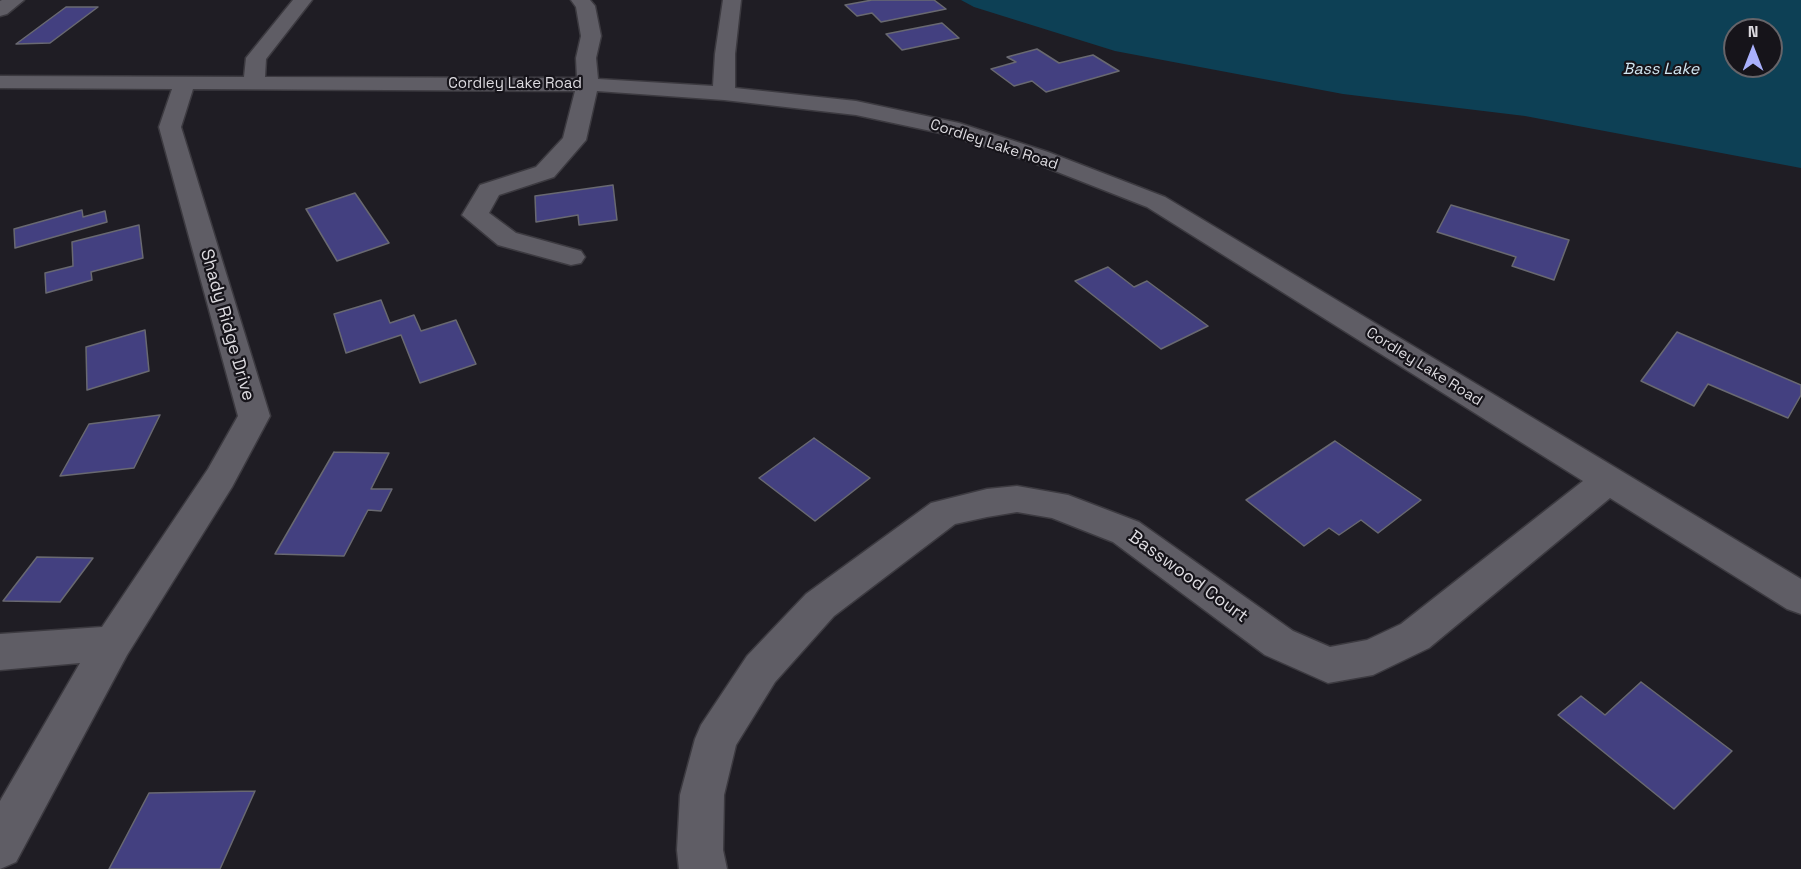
<!DOCTYPE html>
<style>
body{margin:0}
#map{position:relative;width:1801px;height:869px;overflow:hidden;background:#1f1d24;font-family:"Space Grotesk",sans-serif}
canvas{display:block}
.north{position:absolute;left:1723px;top:18px;width:60px;height:60px;box-sizing:border-box;background:#16141a;border:2px solid #666469;border-radius:50%;rotate:0deg;font-size:16px;font-weight:700;line-height:24px;text-align:center;color:#dddbe0}
.north::after{content:'';display:block;margin:auto;width:21px;height:27px;background:#a9b0fc;clip-path:polygon(50% 0,100% 100%,50% 72%,0 100%)}
</style>
<div id="map">
<canvas width="1801" height="869"></canvas>
<div class="north">N</div>
</div>
<script>
const c = document.querySelector('canvas').getContext('2d');
c.lineJoin = 'round';
function fillPath(path, color) {
  c.fillStyle = color;
  c.fill(path, 'evenodd');
}
function toPath(rows) {
  const path = new Path2D();
  for (const r of rows) {
    path.moveTo(r[0], r[1]);
    for (let i = 2; i < r.length; i += 2) path.lineTo(r[i], r[i + 1]);
  }
  return path;
}
function trace(path, color, width, dash) {
  c.strokeStyle = color;
  c.lineWidth = width;
  c.lineCap = dash ? 'butt' : 'round';
  c.setLineDash(dash || []);
  c.stroke(path);
}
function label(font, color, halo, rows, align = 'center') {
  c.font = font + ' "Space Grotesk",sans-serif';
  c.lineWidth = 4.5;
  c.setLineDash([]);
  c.textBaseline = 'middle';
  c.strokeStyle = halo;
  c.fillStyle = color;
  for (const [text, x, y, turn = 0] of rows) {
    c.save();
    c.translate(x, y);
    c.rotate((+turn || 0) * Math.PI / 180);
    c.textAlign = isNaN(turn) ? turn : align;
    if (halo) c.strokeText(text, 0, 0);
    c.fillText(text, 0, 0);
    c.restore();
  }
}
fillPath(toPath([
 [961,0,1801,0,1801,168,1525,116,1343,94,1115,51,974,7],
 [1735,30,1771,30,1771,66,1735,66]
]), '#0d4055');
const building = toPath([
 [872,0,934,0,946,9,881,22,872,13,857,16,845,5,872,0],
 [66,7,98,7,50,43,16,44,66,7],
 [942,23,959,38,902,50,886,34,942,23],
 [1037,49,1059,63,1093,55,1119,71,1046,92,1032,81,1014,86,991,69,1016,62,1007,57,1037,49],
 [613,185,617,220,579,225,578,215,536,222,535,196,613,185],
 [355,193,389,243,337,261,306,209,355,193],
 [1451,205,1569,240,1554,280,1512,266,1516,257,1437,232,1451,205],
 [82,210,83,217,105,211,107,222,15,248,14,229,82,210],
 [139,225,143,258,91,272,92,280,46,293,45,273,73,266,72,242,139,225],
 [1108,267,1134,287,1147,281,1208,326,1161,349,1075,281,1108,267],
 [381,300,390,323,414,315,421,331,456,320,476,364,420,383,401,335,346,353,334,314,381,300],
 [145,330,149,371,87,390,86,347,145,330],
 [1677,332,1801,385,1801,395,1788,418,1708,384,1694,406,1641,381,1677,332],
 [160,415,134,468,60,476,89,424,160,415],
 [814,438,870,478,815,521,759,478,814,438],
 [1335,441,1421,500,1378,533,1361,520,1339,535,1329,528,1304,546,1246,500,1335,441],
 [334,452,389,453,371,489,392,489,381,511,368,510,344,556,275,554,334,452],
 [37,557,93,558,60,602,3,601,37,557],
 [1641,682,1732,751,1674,809,1558,715,1581,696,1605,715,1641,682],
 [255,791,220,869,109,869,149,793,255,791]
]);
fillPath(building, '#434080');
trace(building, '#696971', 1.5);
const minor = toPath([
 [2,0,24,0,7,14,0,16,0,1,2,0],
 [293,0,312,0,266,59,265,77,577,78,576,58,581,36,576,7,571,0,590,0,595,6,601,36,596,58,598,79,713,86,715,54,723,0,741,0,735,54,735,88,856,101,959,123,1048,152,1165,197,1801,579,1801,614,1787,609,1610,498,1429,648,1373,675,1328,683,1265,655,1113,542,1052,518,1017,512,987,517,955,524,834,616,775,682,736,745,724,795,723,850,727,869,679,869,677,850,680,795,695,739,701,725,747,656,806,594,931,503,987,489,1017,486,1068,495,1139,522,1293,631,1330,647,1367,640,1401,624,1583,481,1147,207,1032,162,945,134,856,115,724,100,597,91,586,140,554,177,499,195,489,213,516,233,581,251,585,257,581,263,571,265,498,245,462,215,480,185,536,167,563,138,575,91,193,89,181,127,270,416,232,487,127,655,16,862,0,869,0,801,80,663,0,670,0,634,102,627,208,469,238,416,159,127,172,89,0,88,0,76,244,77,246,58,293,0]
]);
trace(minor, '#3c3a40', 3);
fillPath(minor, '#5f5d65');
label('15px', '#dddbe0', '#16141a', [
 ["Cordley Lake Road",515,84],
 ["Cordley Lake Road",994,145,18],
 ["Cordley Lake Road",1424,367,32]
]);
label('italic 16px', '#d1e7f2', '#16141a', [
 ["Bass Lake",1661,70]
]);
label('18px', '#dddbe0', '#16141a', [
 ["Shady Ridge Drive",227,325,74],
 ["Basswood Court",1188,577,36]
]);
</script>
